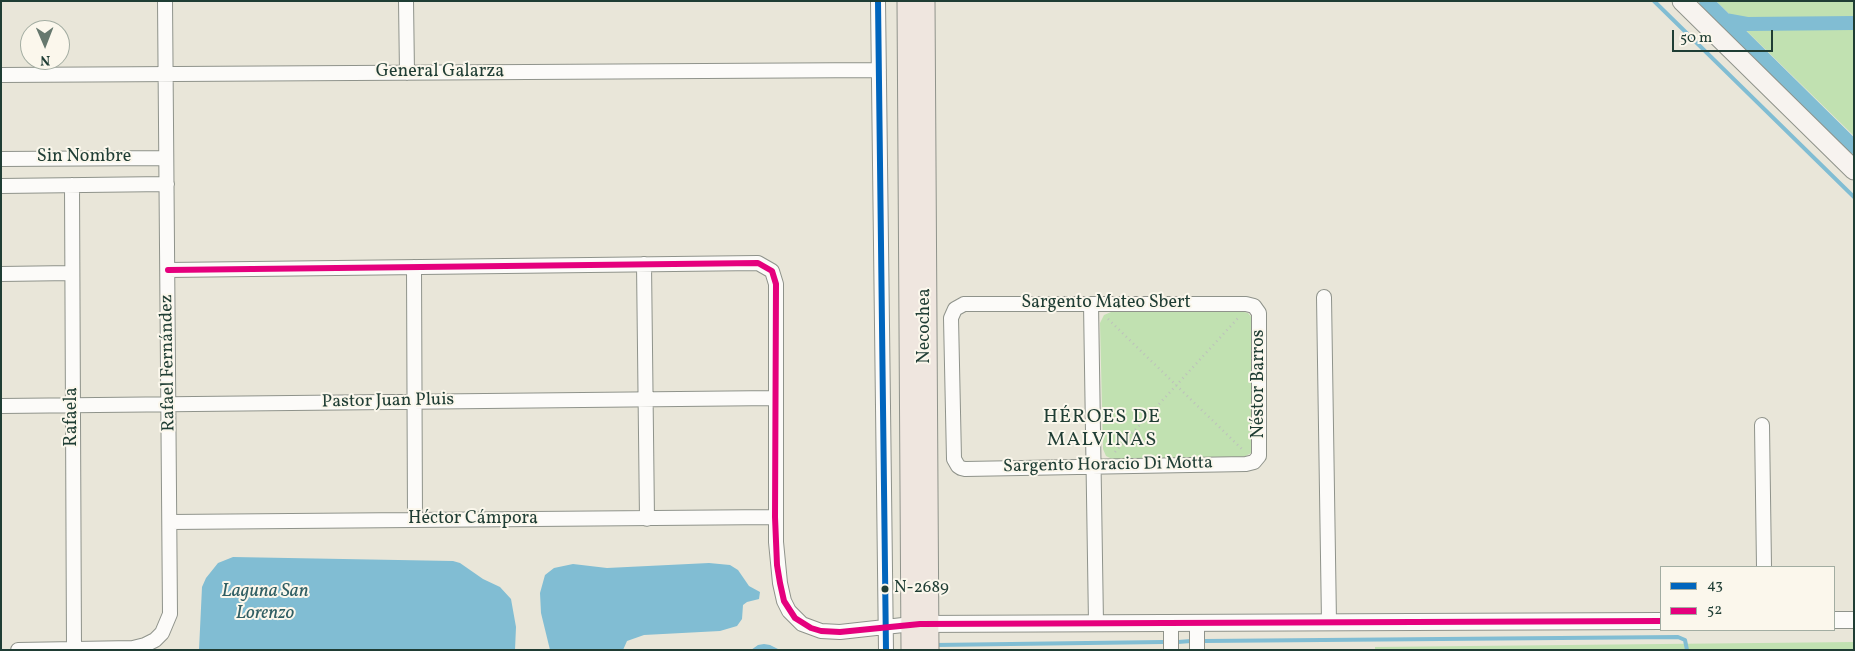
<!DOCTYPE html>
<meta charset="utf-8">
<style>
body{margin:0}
#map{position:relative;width:1855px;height:651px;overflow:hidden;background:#e9e6d9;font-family:Vollkorn,serif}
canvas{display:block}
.frame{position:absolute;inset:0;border:2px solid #1f3d34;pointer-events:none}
.legend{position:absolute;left:1660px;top:566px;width:175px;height:65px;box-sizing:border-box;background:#fbf7ec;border:1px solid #a3ada2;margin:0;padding:6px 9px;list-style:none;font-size:15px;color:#1f3d34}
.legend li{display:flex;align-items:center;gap:10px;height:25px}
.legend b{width:25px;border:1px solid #a3ada2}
.north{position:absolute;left:20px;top:20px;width:50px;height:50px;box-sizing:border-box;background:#fbf7ec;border:1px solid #a3ada2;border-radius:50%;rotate:179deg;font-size:14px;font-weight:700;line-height:20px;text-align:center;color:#1f3d34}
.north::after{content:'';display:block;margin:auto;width:18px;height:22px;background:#66786e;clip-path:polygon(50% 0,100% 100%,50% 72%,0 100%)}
.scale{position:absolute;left:1672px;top:30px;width:101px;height:22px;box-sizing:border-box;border:2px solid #1f3d34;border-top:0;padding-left:6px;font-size:15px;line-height:18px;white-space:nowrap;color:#1f3d34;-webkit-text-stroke:4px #fbf7ec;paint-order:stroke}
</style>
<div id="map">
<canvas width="1855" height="651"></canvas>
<div class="frame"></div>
<ul class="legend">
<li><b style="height:6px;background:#0065bd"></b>43</li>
<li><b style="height:6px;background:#e5007d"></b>52</li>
</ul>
<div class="north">N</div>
<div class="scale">50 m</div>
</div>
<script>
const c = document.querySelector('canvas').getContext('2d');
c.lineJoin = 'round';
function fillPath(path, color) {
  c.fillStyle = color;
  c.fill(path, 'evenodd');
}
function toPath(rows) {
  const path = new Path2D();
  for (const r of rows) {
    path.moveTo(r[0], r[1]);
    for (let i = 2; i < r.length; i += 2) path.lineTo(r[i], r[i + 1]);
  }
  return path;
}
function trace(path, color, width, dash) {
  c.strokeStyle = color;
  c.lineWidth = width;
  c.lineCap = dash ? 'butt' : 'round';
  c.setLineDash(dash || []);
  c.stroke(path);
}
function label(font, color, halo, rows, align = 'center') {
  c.font = font + ' Vollkorn,serif';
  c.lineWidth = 4;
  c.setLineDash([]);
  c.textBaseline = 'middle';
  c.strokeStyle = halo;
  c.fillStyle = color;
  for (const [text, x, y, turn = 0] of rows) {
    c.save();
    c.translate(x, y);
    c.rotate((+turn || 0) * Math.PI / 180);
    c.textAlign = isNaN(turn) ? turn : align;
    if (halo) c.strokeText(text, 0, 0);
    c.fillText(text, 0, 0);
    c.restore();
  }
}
fillPath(toPath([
 [1716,1,1854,1,1854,136],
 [1240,311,1248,313,1253,319,1253,449,1251,453,1244,457,1114,460,1106,456,1103,449,1100,323,1104,315,1111,312],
 [1854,642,1854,650,1375,650,1375,647]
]), '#c1e1b1');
fillPath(toPath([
 [233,557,453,561,460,563,483,579,500,587,511,599,516,627,515,650,199,650,202,587,206,578,218,563],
 [709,563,730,565,738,570,749,586,760,592,759,599,747,602,743,605,742,619,737,626,720,631,644,635,627,641,623,650,550,650,541,613,540,593,545,575,554,568,573,564,607,568],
 [764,644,770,645,780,650,751,650,758,645]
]), '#81bdd3');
trace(toPath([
 [1654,1,1854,197],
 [1204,641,1678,637,1685,640,1687,650],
 [1178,642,1191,641],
 [935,645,1163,642]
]), '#81bdd3', 4);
trace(toPath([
 [1706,1,1854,147],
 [1725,20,1747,24,1854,23]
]), '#81bdd3', 14);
const minor = toPath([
 [406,1,407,73],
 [878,1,886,650],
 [1,75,879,70],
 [1,159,166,158],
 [72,185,74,649],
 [1,186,167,184],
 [644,264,647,519],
 [414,267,415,520],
 [168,270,758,263,772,271,776,284,776,542,780,583,784,601,789,611,802,624,821,631,840,632,912,624],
 [1,274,72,273],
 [1324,297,1329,622],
 [964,304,1246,304,1254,306,1259,313,1259,456,1254,462,1246,464,965,469,961,468,958,466,954,459,951,318,955,309,964,304],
 [1091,304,1096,623],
 [1,406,776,398],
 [1762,425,1764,567],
 [170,522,775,517],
 [1171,623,1171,650],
 [18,650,133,648,145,645,155,640,162,633,170,614,165,1],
 [1197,650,1197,623]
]);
const tertiary = toPath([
 [1834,620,1854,620],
 [916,624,1661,621]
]);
const secondary = toPath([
 [1682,1,1854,170]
]);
const primary = toPath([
 [908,1,912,650],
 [924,1,928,650]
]);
trace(minor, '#8f938b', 16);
trace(tertiary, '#8f938b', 18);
trace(secondary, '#8f938b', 21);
trace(primary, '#8f938b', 23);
trace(toPath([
 [1108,319,1244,451],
 [1115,452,1239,317]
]), '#bdc0bc', 2.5, [1, 4]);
trace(minor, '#fcfbf9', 14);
trace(tertiary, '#fcfbf9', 16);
trace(secondary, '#f7f3ef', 19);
trace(primary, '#efe6df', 21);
trace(toPath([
 [878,1,886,650]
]), '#0065bd', 6);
trace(toPath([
 [168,270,758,263,772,271,776,284,775,517,777,565,780,583,784,601,795,618,811,628,821,631,840,632,920,624,1661,621]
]), '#e5007d', 6);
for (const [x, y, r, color] of [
 [885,589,4.5,"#1f3d34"]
]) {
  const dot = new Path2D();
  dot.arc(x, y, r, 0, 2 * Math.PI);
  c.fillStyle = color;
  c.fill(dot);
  trace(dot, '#fbf7ec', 2);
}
label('17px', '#1f3d34', '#fbf7ec', [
 ["N-2689",894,589]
], 'left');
label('18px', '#1f3d34', '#fbf7ec', [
 ["General Galarza",440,73],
 ["Sin Nombre",84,158],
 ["Sargento Mateo Sbert",1106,304],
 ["Necochea",926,326,-90],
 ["Rafael Fernández",169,363,-91],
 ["Néstor Barros",1260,384,-90],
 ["Pastor Juan Pluis",388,402,-1],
 ["Rafaela",73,417,-90],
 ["Sargento Horacio Di Motta",1108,466,-1],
 ["Héctor Cámpora",473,520]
]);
label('italic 19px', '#2f5e63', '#fbf7ec', [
 ["Laguna San",265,593],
 ["Lorenzo",265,615]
]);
c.letterSpacing = '1px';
label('20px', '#1f3d34', '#fbf7ec', [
 ["HÉROES DE",1102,418],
 ["MALVINAS",1102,441]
]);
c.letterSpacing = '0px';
</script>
